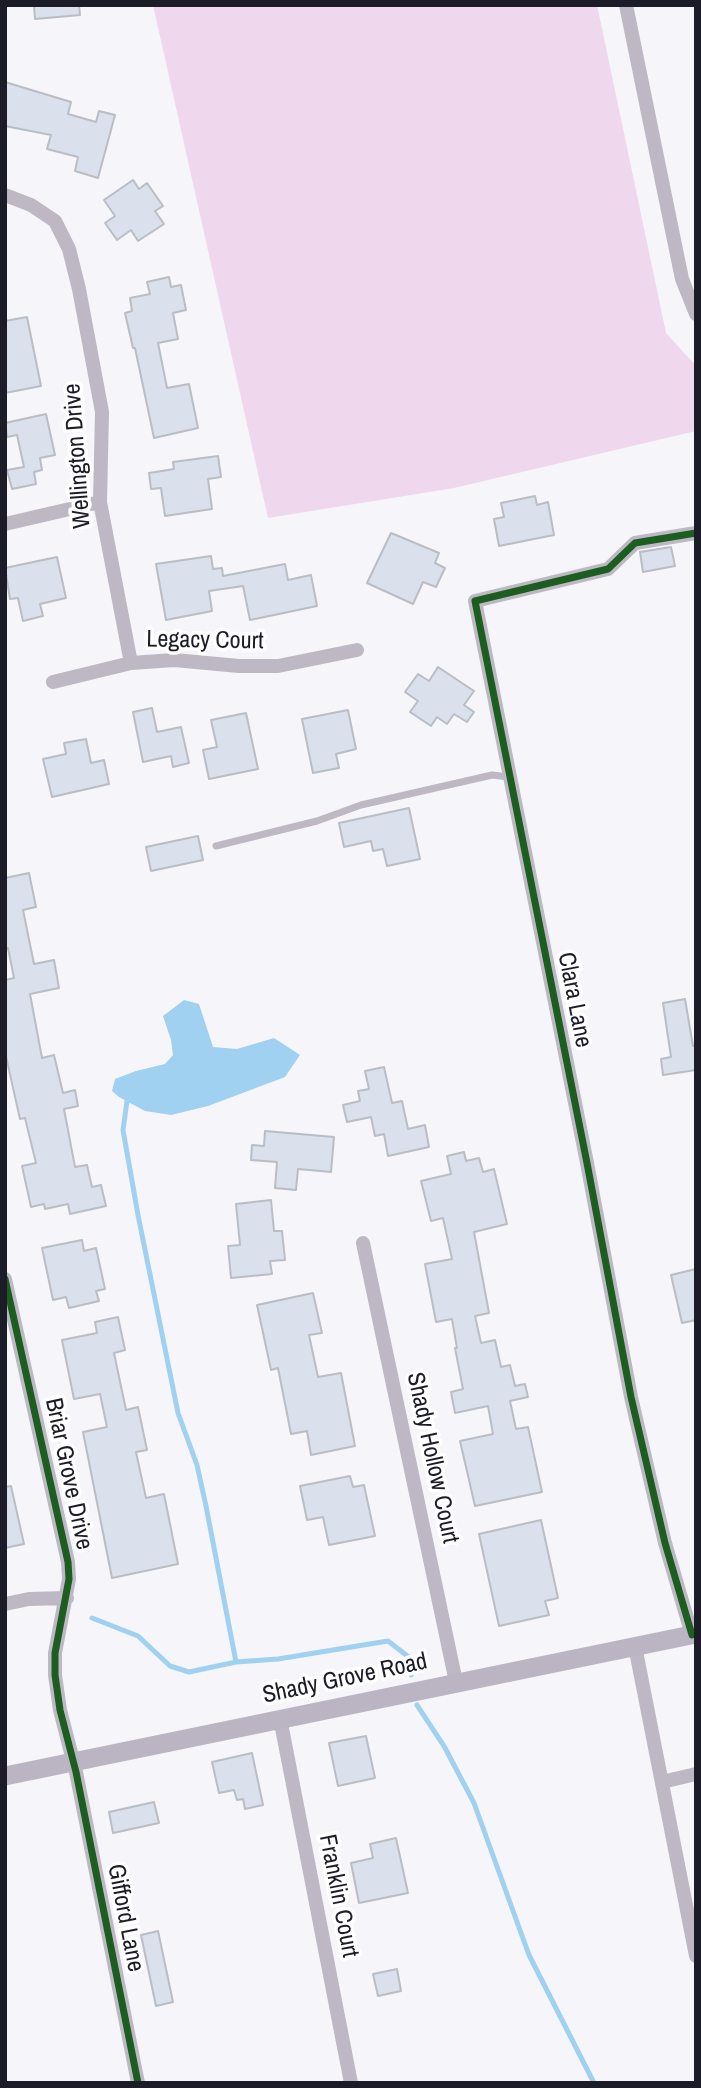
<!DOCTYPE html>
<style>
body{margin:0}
#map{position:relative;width:701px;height:2088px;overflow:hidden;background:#f5f5fa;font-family:"Archivo Narrow",sans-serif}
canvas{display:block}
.frame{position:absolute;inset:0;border:7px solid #1b1c27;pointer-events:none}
</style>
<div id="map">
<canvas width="701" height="2088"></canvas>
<div class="frame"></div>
</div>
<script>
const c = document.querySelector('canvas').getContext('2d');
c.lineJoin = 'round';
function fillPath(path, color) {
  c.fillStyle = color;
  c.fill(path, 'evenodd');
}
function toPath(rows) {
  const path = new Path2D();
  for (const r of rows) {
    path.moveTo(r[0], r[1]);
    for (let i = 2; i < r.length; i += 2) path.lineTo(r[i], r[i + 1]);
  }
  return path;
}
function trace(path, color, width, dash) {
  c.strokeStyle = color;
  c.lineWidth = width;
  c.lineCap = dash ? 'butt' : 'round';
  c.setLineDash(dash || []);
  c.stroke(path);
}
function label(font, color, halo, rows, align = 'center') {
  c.font = font + ' "Archivo Narrow",sans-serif';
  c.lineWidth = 7;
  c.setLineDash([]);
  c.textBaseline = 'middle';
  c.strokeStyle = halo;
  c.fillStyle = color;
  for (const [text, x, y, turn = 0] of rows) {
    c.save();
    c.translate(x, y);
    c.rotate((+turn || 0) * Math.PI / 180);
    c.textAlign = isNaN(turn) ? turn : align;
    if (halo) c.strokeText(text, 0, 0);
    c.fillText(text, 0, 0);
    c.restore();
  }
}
fillPath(toPath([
 [153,5,597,5,666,333,696,366,696,431,454,488,268,518]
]), '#efd7ee');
fillPath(toPath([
 [184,1000,199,1004,213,1047,237,1049,274,1038,300,1055,285,1077,208,1106,171,1115,145,1111,119,1097,112,1091,115,1079,136,1071,165,1064,173,1055,171,1040,163,1016]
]), '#a0d1f0');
trace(toPath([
 [127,1101,123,1130,138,1215,178,1413,197,1465,206,1506,236,1662,278,1659,388,1641,410,1658,411,1675],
 [92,1618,138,1636,170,1666,189,1672,236,1662],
 [417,1705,444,1746,474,1803,529,1955,594,2083]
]), '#a0d1f0', 5);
const building = toPath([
 [34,5,79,5,80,15,35,19,34,5],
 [5,82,71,102,68,114,96,122,99,111,115,115,98,178,75,171,78,157,47,149,51,135,5,126,5,82],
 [133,180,139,189,147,183,163,206,155,211,164,224,138,241,131,230,117,240,105,223,115,216,104,200,133,180],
 [169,277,171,287,181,285,186,310,173,313,178,339,158,343,167,388,189,384,198,428,154,438,135,348,133,348,125,313,132,311,130,298,150,294,147,282,169,277],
 [27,317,41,386,5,393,5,321,27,317],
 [46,414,55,455,40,458,42,470,34,472,36,484,12,489,7,470,24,467,17,435,7,437,5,423,46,414],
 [218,456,221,477,208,479,212,509,165,516,161,488,151,489,149,473,174,469,173,462,218,456],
 [535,496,537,505,548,502,554,535,499,546,494,519,504,517,501,503,535,496],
 [391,533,439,553,435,563,445,568,436,587,423,582,413,604,367,583,391,533],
 [671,547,675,566,643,572,640,552,671,547],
 [211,556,213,569,222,568,223,576,285,564,288,580,311,575,317,606,250,620,243,586,209,591,212,611,166,620,156,564,211,556],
 [57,557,66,598,40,604,43,616,23,621,18,598,10,599,5,568,57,557],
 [438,667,474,691,464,705,474,712,467,722,454,714,447,724,437,717,431,726,410,712,418,701,405,692,418,674,429,681,438,667],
 [152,708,157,732,181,727,189,763,173,767,171,756,143,762,133,712,152,708],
 [348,710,356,749,336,754,339,768,313,773,302,719,348,710],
 [246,713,258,769,209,779,203,750,217,747,211,720,246,713],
 [86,739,91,763,104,760,109,784,52,797,43,759,66,754,64,743,86,739],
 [409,808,420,859,387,866,383,849,373,851,371,841,344,847,339,823,409,808],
 [198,836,203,860,151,871,146,847,198,836],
 [29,873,36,907,23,910,34,964,54,960,59,988,30,994,42,1058,54,1055,63,1093,75,1090,78,1106,64,1109,75,1167,87,1165,92,1187,101,1185,106,1206,70,1214,68,1204,45,1209,44,1204,31,1207,22,1166,36,1163,25,1118,20,1119,5,1052,5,980,14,978,8,948,5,949,5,878,29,873],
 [685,999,693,1046,696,1045,696,1070,663,1075,661,1059,671,1057,663,1003,685,999],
 [384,1067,392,1103,402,1101,408,1129,425,1125,429,1147,388,1156,384,1134,375,1136,371,1117,347,1122,343,1105,360,1101,358,1091,369,1089,365,1071,384,1067],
 [265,1131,334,1137,331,1172,298,1169,296,1190,275,1188,277,1162,251,1160,252,1145,264,1146,265,1131],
 [464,1152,466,1161,479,1158,483,1172,494,1169,507,1224,474,1232,489,1313,475,1316,481,1343,495,1340,501,1367,510,1365,515,1386,525,1384,528,1397,510,1401,516,1429,528,1427,542,1492,475,1506,460,1441,493,1434,488,1406,455,1413,451,1392,463,1389,455,1348,457,1348,452,1319,436,1322,425,1264,452,1259,443,1218,431,1221,421,1181,451,1174,447,1156,464,1152],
 [271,1200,274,1231,282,1231,285,1260,270,1261,272,1274,231,1278,228,1246,240,1245,236,1204,271,1200],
 [82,1240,84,1251,96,1248,105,1289,96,1291,99,1301,69,1308,66,1297,53,1300,42,1248,82,1240],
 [696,1269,696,1320,682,1323,671,1275,696,1269],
 [313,1293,322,1333,309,1335,318,1377,341,1373,355,1446,311,1455,307,1431,291,1434,278,1368,271,1370,257,1305,313,1293],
 [118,1317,125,1350,114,1353,126,1410,138,1407,147,1450,136,1452,146,1498,164,1494,178,1564,112,1578,83,1432,107,1427,100,1394,74,1399,62,1340,97,1333,95,1322,118,1317],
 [350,1476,353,1487,364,1485,375,1536,329,1545,323,1517,307,1520,300,1486,350,1476],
 [11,1486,24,1544,5,1548,5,1487,11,1486],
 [541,1520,558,1598,545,1601,549,1615,499,1626,479,1534,541,1520],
 [366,1736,375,1778,338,1786,329,1743,366,1736],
 [252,1753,263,1805,245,1809,243,1799,237,1800,234,1790,219,1793,212,1762,252,1753],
 [154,1802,159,1823,113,1833,109,1812,154,1802],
 [396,1838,408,1893,359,1903,351,1863,373,1858,370,1844,396,1838],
 [158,1931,173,2002,156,2006,141,1935,158,1931],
 [397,1969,401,1991,378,1996,373,1974,397,1969]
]);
fillPath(building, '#dae0ec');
trace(building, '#babdc4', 2);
trace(toPath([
 [216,846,317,821,361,805,492,775,509,777]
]), '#bdb8c4', 7);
trace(toPath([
 [626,5,682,279,696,314],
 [5,195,31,205,55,221,69,249,79,289,102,412,100,502,131,663],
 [5,524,100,502],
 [53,682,131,663,174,660,239,666,278,666,357,650],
 [363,1243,456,1682],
 [5,1279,68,1562,69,1579,55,1653,55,1675,60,1710,76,1772,138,2083],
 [5,1604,29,1599,67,1598],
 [692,1635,665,1543,631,1397,587,1163,475,601,608,569,635,543,696,533],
 [635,1646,696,1956],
 [280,1718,351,2083],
 [662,1782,696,1774]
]), '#bdb8c4', 14);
trace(toPath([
 [5,1776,696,1634]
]), '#bbb5c3', 19);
trace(toPath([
 [5,1279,68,1562,69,1579,55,1653,55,1675,60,1710,76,1772,138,2083],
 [692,1635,665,1543,631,1397,587,1163,475,601,608,569,635,543,696,533]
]), '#1b5e20', 7);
label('24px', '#1b1c27', '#fff', [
 ["Wellington Drive",78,456,-94],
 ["Legacy Court",205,641,1],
 ["Clara Lane",574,1000,79],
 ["Shady Hollow Court",432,1458,78],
 ["Briar Grove Drive",68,1474,78],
 ["Shady Grove Road",345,1679,-12],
 ["Franklin Court",338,1896,79],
 ["Gifford Lane",125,1918,79]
]);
</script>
